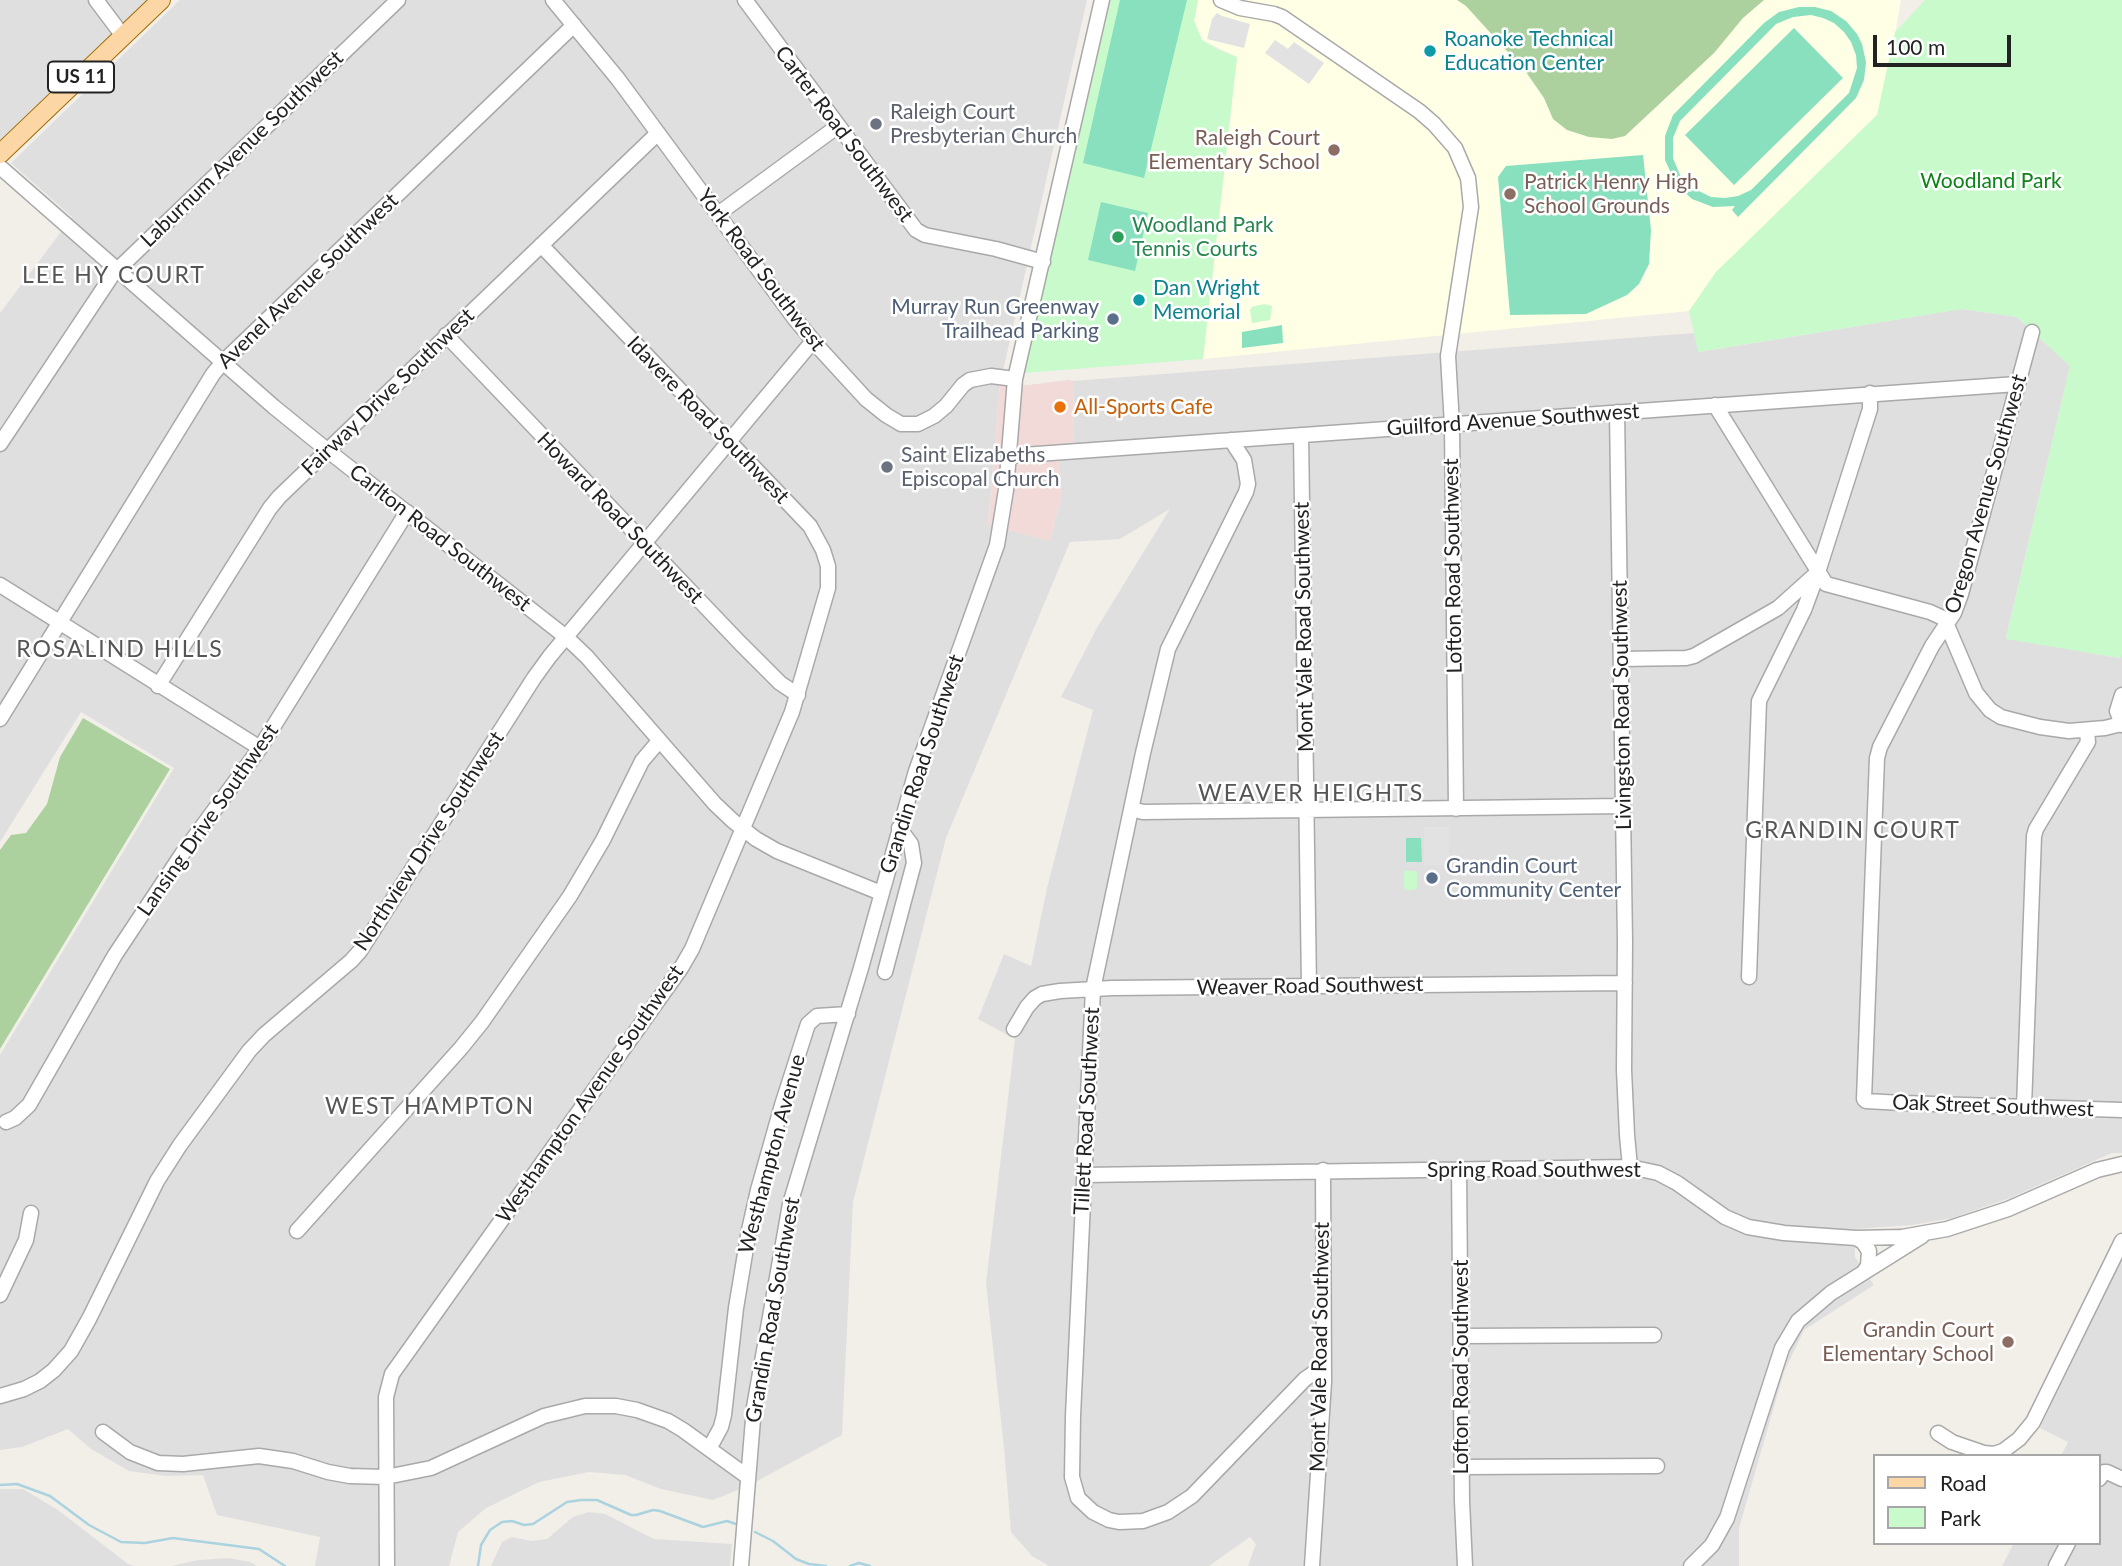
<!DOCTYPE html>
<style>
body{margin:0}
#map{position:relative;width:2122px;height:1566px;overflow:hidden;background:#f2efe9;font-family:Lato,sans-serif}
canvas{display:block}
.legend{position:absolute;left:1873px;top:1454px;width:228px;height:91px;box-sizing:border-box;background:#fff;border:2px solid #a7a7a7;margin:0;padding:9px 12px;list-style:none;font-size:21px;color:#222}
.legend li{display:flex;align-items:center;gap:14px;height:35px}
.legend b{width:35px;border:2px solid #a7a7a7}
.scale{position:absolute;left:1873px;top:35px;width:138px;height:32px;box-sizing:border-box;border:4px solid #222;border-top:0;padding-left:9px;font-size:21px;line-height:24px;white-space:nowrap;color:#222;-webkit-text-stroke:5px #fff;paint-order:stroke}
</style>
<div id="map">
<canvas width="2122" height="1566"></canvas>
<ul class="legend">
<li><b style="height:9px;background:#fcd6a4"></b>Road</li>
<li><b style="height:19px;background:#c8facc"></b>Park</li>
</ul>
<div class="scale">100 m</div>
</div>
<script>
const c = document.querySelector('canvas').getContext('2d');
c.lineJoin = 'round';
function fillPath(path, color) {
  c.fillStyle = color;
  c.fill(path, 'evenodd');
}
function toPath(rows) {
  const path = new Path2D();
  for (const r of rows) {
    path.moveTo(r[0], r[1]);
    for (let i = 2; i < r.length; i += 2) path.lineTo(r[i], r[i + 1]);
  }
  return path;
}
function trace(path, color, width, dash) {
  c.strokeStyle = color;
  c.lineWidth = width;
  c.lineCap = dash ? 'butt' : 'round';
  c.setLineDash(dash || []);
  c.stroke(path);
}
function label(font, color, halo, rows, align = 'center') {
  c.font = font + ' Lato,sans-serif';
  c.lineWidth = 5;
  c.setLineDash([]);
  c.textBaseline = 'middle';
  c.strokeStyle = halo;
  c.fillStyle = color;
  for (const [text, x, y, turn = 0] of rows) {
    c.save();
    c.translate(x, y);
    c.rotate((+turn || 0) * Math.PI / 180);
    c.textAlign = isNaN(turn) ? turn : align;
    if (halo) c.strokeText(text, 0, 0);
    c.fillText(text, 0, 0);
    c.restore();
  }
}
fillPath(toPath([
 [0,0,148,0,0,141],
 [180,0,1087,0,1000,384,988,524,1050,541,1061,498,1059,444,1074,442,1073,381,1694,333,1699,352,1962,309,2017,317,2070,366,2006,638,2119,658,2122,654,2122,1153,2112,1153,2010,1198,1952,1218,1912,1225,1854,1229,1855,1257,1874,1285,1804,1330,1784,1372,1739,1528,1739,1566,1248,1566,1256,1544,1250,1537,1209,1566,1049,1566,1032,1556,1011,1532,1004,1448,986,1283,1015,1039,978,1019,1004,954,1031,966,1047,888,1093,710,1061,697,1098,626,1170,509,1120,539,1070,542,946,838,853,1202,842,1435,748,1486,713,1500,661,1489,625,1475,589,1472,539,1482,486,1508,458,1532,449,1566,315,1566,320,1537,217,1515,203,1475,166,1476,129,1471,91,1449,68,1429,22,1447,0,1450,0,1055,174,768,81,712,0,842,0,313,72,217,11,163],
 [2122,1258,2122,1566,2002,1566,2014,1543,2099,1543,2099,1456,2061,1456,2068,1442,2040,1428],
 [0,1489,23,1489,58,1510,128,1564,135,1566,0,1566],
 [589,1512,605,1514,654,1539,732,1544,730,1566,491,1566,502,1542,512,1537,531,1541,547,1539,573,1517],
 [228,1558,250,1562,257,1566,171,1566,199,1560]
]), '#e0dfdf');
fillPath(toPath([
 [1068,380,1073,381,1074,442,1059,445,1061,498,1050,541,988,525,1000,384,1028,385]
]), '#f2dad9');
fillPath(toPath([
 [1198,0,1901,0,1881,115,1716,272,1689,311,1203,359,1237,57,1202,40,1194,21]
]), '#ffffe5');
fillPath(toPath([
 [1457,0,1764,0,1743,18,1714,53,1625,136,1612,139,1589,137,1567,130,1553,119,1544,98,1526,72,1466,6],
 [83,718,170,769,0,1049,0,850,11,835,26,833,47,804,60,757]
]), '#add19e');
fillPath(toPath([
 [1111,0,1198,0,1194,21,1202,40,1217,49,1237,57,1203,359,1024,373],
 [1925,0,2122,0,2122,654,2120,658,2006,639,2070,366,2017,317,1962,309,1698,352,1689,311,1716,272,1877,115,1895,32],
 [1264,304,1272,306,1270,320,1252,323,1250,310,1252,307],
 [1404,871,1417,871,1417,887,1414,890,1407,890,1404,888]
]), '#c8facc');
fillPath(toPath([
 [1120,0,1187,0,1144,178,1083,163],
 [1799,7,1815,7,1831,11,1846,21,1857,34,1862,44,1866,62,1864,80,1856,98,1738,217,1732,210,1735,206,1713,207,1692,199,1676,184,1665,160,1665,136,1673,115,1764,23,1779,12],
 [1811,15,1823,18,1834,23,1844,32,1851,42,1856,55,1857,68,1849,93,1751,190,1738,196,1725,198,1711,197,1693,188,1680,175,1673,158,1673,138,1680,121,1776,24,1793,17],
 [1794,28,1843,78,1734,185,1685,135],
 [1643,155,1651,230,1649,264,1639,284,1627,295,1586,314,1510,315,1498,177,1506,166],
 [1101,202,1148,213,1135,271,1088,260],
 [1282,325,1283,343,1242,348,1242,332],
 [1406,838,1421,838,1422,862,1406,862]
]), '#88e0be');
fillPath(toPath([
 [1217,13,1222,16,1250,24,1244,48,1207,39,1212,19],
 [1275,40,1288,49,1294,42,1324,63,1309,84,1265,53],
 [1424,827,1449,827,1449,865,1424,865]
]), '#e2e2e2');
trace(toPath([
 [0,1485,17,1484,50,1496,89,1525,121,1542,145,1543,173,1538,259,1549,285,1566],
 [755,1532,773,1541,796,1559,809,1564,826,1566],
 [478,1566,481,1545,490,1530,502,1522,512,1521,524,1525,533,1524,567,1502,581,1500,597,1500,631,1515,636,1515,653,1510,660,1511,703,1527,727,1521,736,1524],
 [850,1566,859,1563,870,1566]
]), '#aad3df', 2.5);
const minor = toPath([
 [96,0,123,36],
 [553,0,618,79,795,319,821,350,866,399,886,415,901,424,918,424,934,416,946,406,963,385,970,380,991,376,1015,379],
 [745,0,916,230,925,235,996,249,1043,262],
 [1221,0,1240,8,1274,14,1282,17,1419,111,1434,124,1455,148,1468,178,1471,207,1448,356,1452,425,1456,809],
 [0,167,274,407,327,450,566,637,587,657,715,804,733,821,756,839,777,851,881,893],
 [718,214,838,126],
 [2032,332,1961,594,1954,613,1932,646,1880,747,1877,758,1864,1099,1866,1101,1902,1103,2122,1110],
 [446,335,740,643,780,683,798,695],
 [1715,405,1826,584,1930,612,1943,618,1947,625,1976,693,1990,710,2001,717,2040,727,2069,731,2105,728,2121,724],
 [1617,412,1625,942,1624,1070,1627,1135,1630,1167],
 [1301,435,1309,986],
 [1231,440,1244,460,1248,484,1246,492,1168,649,1143,753,1093,989,1073,1416,1072,1477,1078,1498,1093,1512,1109,1520,1119,1522,1143,1521,1168,1512,1192,1496,1305,1379,1324,1366],
 [0,444,113,274,398,0],
 [1009,456,2017,384],
 [0,585,260,748],
 [1621,659,1686,658,1694,656,1778,608,1817,573],
 [158,686,270,508,279,497,658,133],
 [2122,695,2117,711,2122,725],
 [0,719,213,374,223,362,574,25],
 [1132,809,1143,812,1623,806],
 [885,972,914,863,911,844,899,828],
 [1749,977,1759,701,1804,610,1818,572,1870,409,1870,393],
 [1014,1029,1027,1007,1035,998,1042,994,1060,991,1112,988,1625,983],
 [2024,1107,2034,836,2036,829,2088,742,2087,731],
 [6,1122,15,1118,29,1105,115,955,182,854,260,748,407,512],
 [1459,1169,1462,1501,1465,1566],
 [1084,1175,1630,1167,1658,1173,1677,1183,1725,1217,1748,1227,1784,1233,1856,1238,1902,1237,1947,1229,2008,1209,2097,1170,2122,1164],
 [297,1231,461,1048,482,1022,570,896,603,840,642,761,659,741],
 [1856,1238,1863,1242,1869,1251,1868,1266,1863,1273],
 [0,1295,26,1240,31,1213],
 [1462,1336,1654,1335],
 [0,1396,24,1389,40,1381,54,1370,71,1351,89,1319,157,1181,180,1145,249,1051,264,1035,351,961,360,951,534,678,550,656,813,341],
 [103,1432,130,1452,158,1463,183,1464,259,1456,293,1461,328,1472,350,1476,386,1477,431,1468,544,1416,585,1406,616,1406,637,1410,668,1421,683,1430,748,1477],
 [1938,1433,1952,1442,1984,1453,1994,1454,2003,1451,2019,1439,2033,1422,2122,1241],
 [709,1449,721,1427,724,1415,736,1308,749,1230,758,1190,782,1105,808,1024,817,1016,848,1014],
 [1462,1467,1657,1466],
 [2099,1479,2104,1472,2107,1472,2122,1479],
 [387,1566,386,1397,392,1374,681,968,692,949,792,712,828,588,828,566,823,550,810,526,541,245],
 [741,1566,754,1407,790,1204,861,968,916,771,997,545,1006,490,1015,379,1102,0],
 [1312,1566,1324,1382,1323,1170],
 [1691,1566,1712,1545,1727,1518,1782,1348,1798,1321,1831,1293,1922,1236],
 [2056,1566,2068,1543]
]);
const major = toPath([
 [0,154,161,0]
]);
trace(minor, '#a9a9a9', 17);
trace(major, '#a06b00', 20);
trace(minor, '#fff', 14);
trace(major, '#fcd6a4', 18);
for (const [x, y, r, color] of [
 [1430,51,7,"#0f9aa8"],
 [876,124,7,"#6b7280"],
 [1334,150,7,"#8d6e63"],
 [1510,194,7,"#8d6e63"],
 [1118,237,7,"#2e9e5b"],
 [1139,300,7,"#0f9aa8"],
 [1113,319,7,"#5c6f8a"],
 [1060,407,7,"#e8710a"],
 [887,467,7,"#6b7280"],
 [1432,878,7,"#5c6f8a"],
 [2008,1342,7,"#8d6e63"]
]) {
  const dot = new Path2D();
  dot.arc(x, y, r, 0, 2 * Math.PI);
  c.fillStyle = color;
  c.fill(dot);
  trace(dot, '#fff', 2.5);
}
for (const [x, y, w] of [
 [81,77,66]
]) {
  const box = new Path2D();
  box.roundRect(x - w / 2, y - 15.5, w, 31, 5);
  c.fillStyle = '#fff';
  c.fill(box);
  trace(box, '#222', 2);
}
label('bold 19px', '#222', null, [
 ["US 11",81,77]
]);
label('21px', '#0d838f', '#fff', [
 ["Roanoke Technical",1444,39],
 ["Education Center",1444,63],
 ["Dan Wright",1153,288],
 ["Memorial",1153,312]
], 'left');
label('21px', '#5b616d', '#fff', [
 ["Raleigh Court",890,112],
 ["Presbyterian Church",890,136],
 ["Saint Elizabeths",901,455],
 ["Episcopal Church",901,479]
], 'left');
label('21px', '#222', '#fff', [
 ["Carter Road Southwest",844,134,53],
 ["Laburnum Avenue Southwest",242,149,-44],
 ["York Road Southwest",761,270,53],
 ["Avenel Avenue Southwest",308,281,-44],
 ["Fairway Drive Southwest",388,392,-44],
 ["Idavere Road Southwest",708,420,46],
 ["Guilford Avenue Southwest",1513,420,-4],
 ["Oregon Avenue Southwest",1986,494,-74],
 ["Howard Road Southwest",620,518,46],
 ["Carlton Road Southwest",440,538,38],
 ["Lofton Road Southwest",1453,566,-91],
 ["Mont Vale Road Southwest",1304,627,-91],
 ["Livingston Road Southwest",1622,705,-91],
 ["Grandin Road Southwest",922,764,-72],
 ["Lansing Drive Southwest",208,820,-55],
 ["Northview Drive Southwest",429,841,-57],
 ["Weaver Road Southwest",1310,986,-1],
 ["Westhampton Avenue Southwest",590,1094,-55],
 ["Oak Street Southwest",1993,1106,2],
 ["Tillett Road Southwest",1087,1111,-87],
 ["Westhampton Avenue",772,1154,-75],
 ["Spring Road Southwest",1534,1170],
 ["Grandin Road Southwest",773,1310,-80],
 ["Mont Vale Road Southwest",1320,1347,-89],
 ["Lofton Road Southwest",1461,1367,-90]
]);
label('21px', '#785e54', '#fff', [
 ["Raleigh Court",1320,138],
 ["Elementary School",1320,162],
 ["Patrick Henry High",1524,182,"left"],
 ["School Grounds",1524,206,"left"],
 ["Grandin Court",1994,1330],
 ["Elementary School",1994,1354]
], 'right');
label('21px', '#0c8416', '#fff', [
 ["Woodland Park",1991,181]
]);
label('21px', '#27864d', '#fff', [
 ["Woodland Park",1132,225],
 ["Tennis Courts",1132,249]
], 'left');
label('21px', '#4e5e75', '#fff', [
 ["Murray Run Greenway",1099,307],
 ["Trailhead Parking",1099,331],
 ["Grandin Court",1446,866,"left"],
 ["Community Center",1446,890,"left"]
], 'right');
label('21px', '#c56008', '#fff', [
 ["All-Sports Cafe",1074,407]
], 'left');
c.letterSpacing = '2px';
label('23px', '#555', '#fff', [
 ["LEE HY COURT",114,276],
 ["ROSALIND HILLS",120,650],
 ["WEAVER HEIGHTS",1311,794],
 ["GRANDIN COURT",1853,831],
 ["WEST HAMPTON",430,1107]
]);
c.letterSpacing = '0px';
</script>
